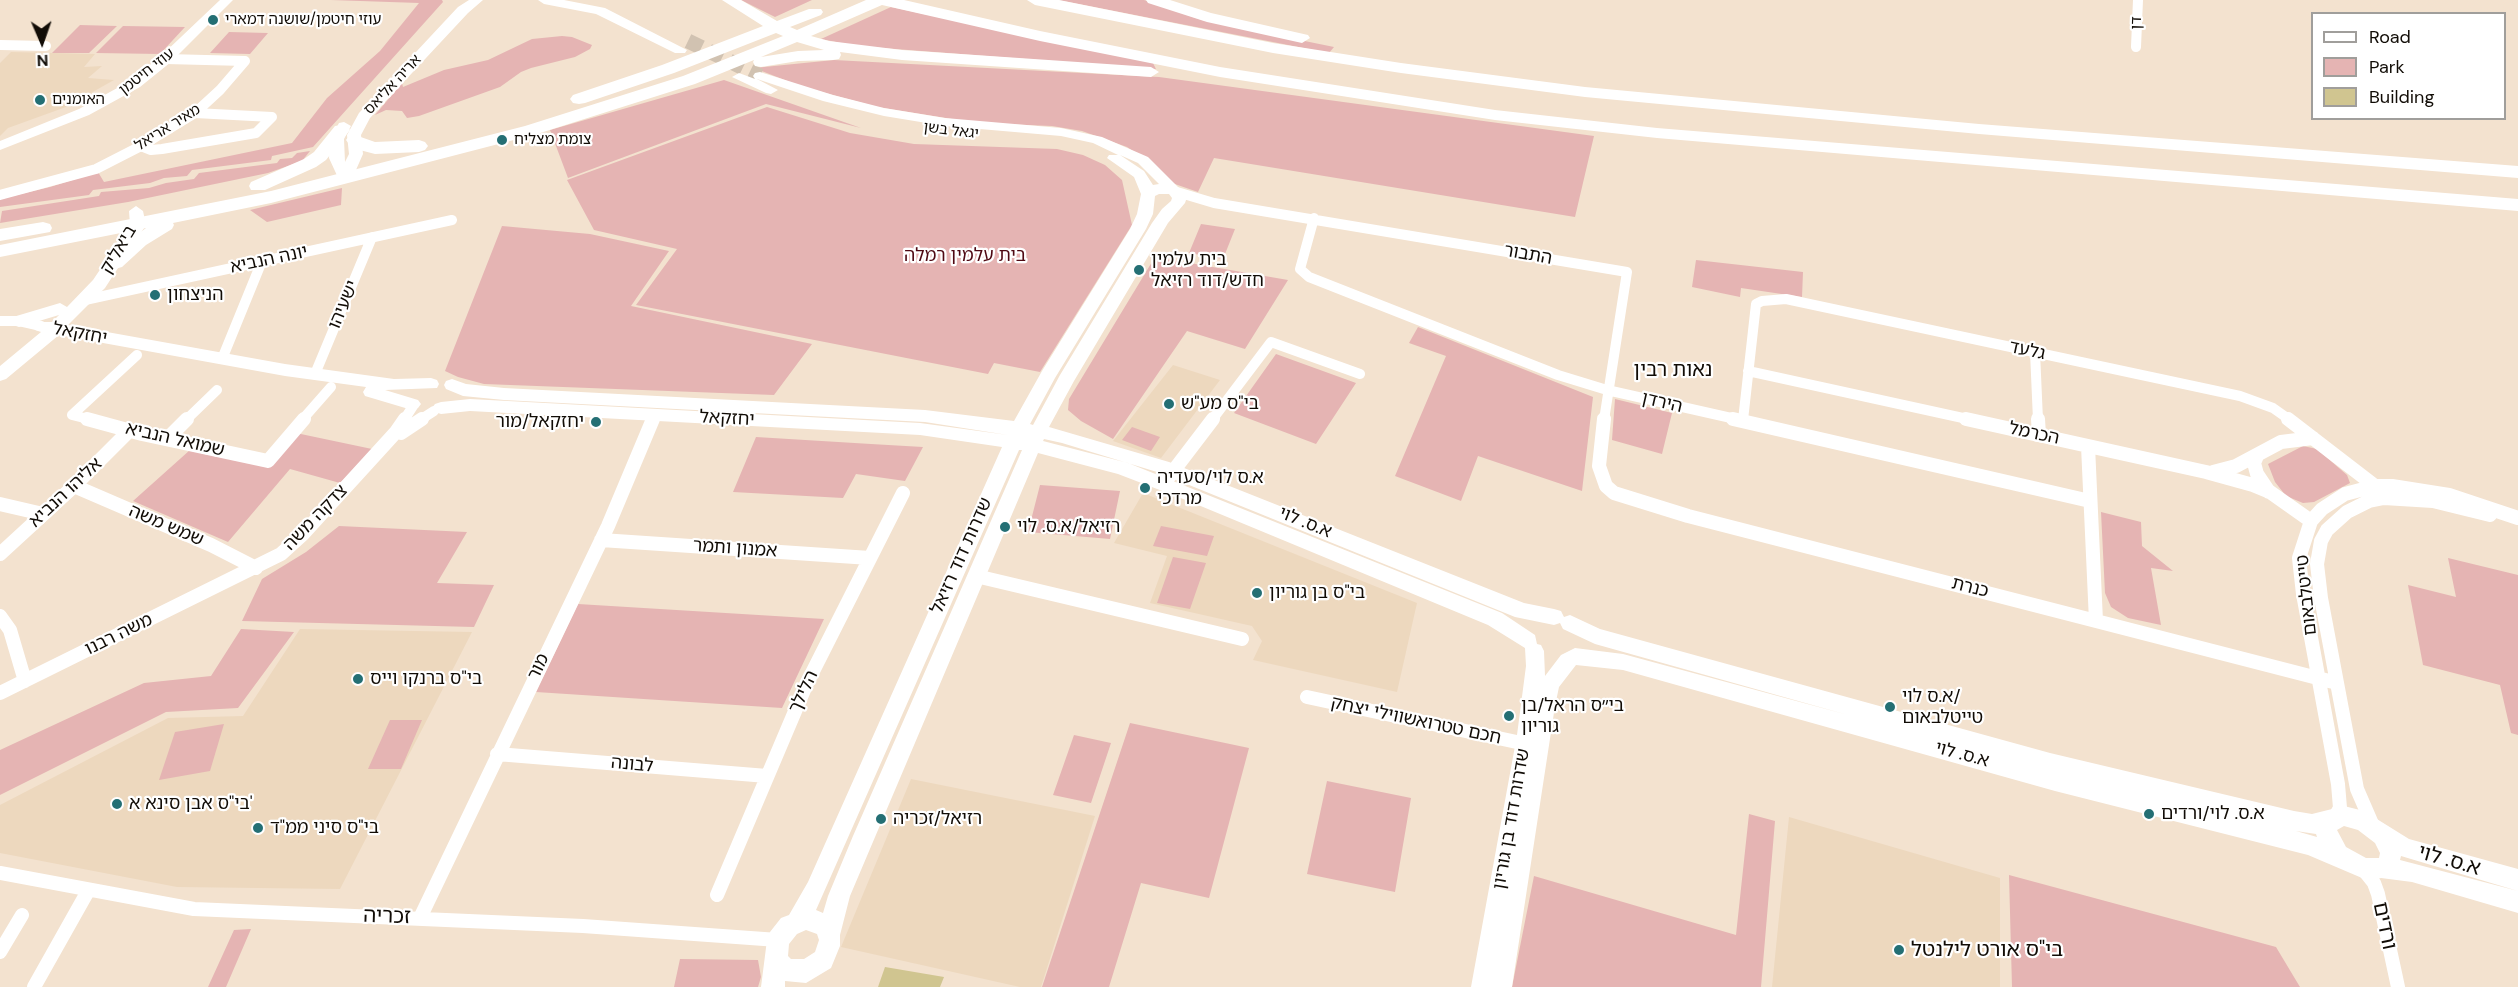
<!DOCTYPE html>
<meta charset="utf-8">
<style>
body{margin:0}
#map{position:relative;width:2518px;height:987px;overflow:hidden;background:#f3e2cf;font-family:"DM Sans",sans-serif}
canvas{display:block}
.legend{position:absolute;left:2311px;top:12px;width:195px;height:108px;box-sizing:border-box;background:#fff;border:2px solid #a09e9b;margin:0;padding:8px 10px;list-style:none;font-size:18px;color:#110c06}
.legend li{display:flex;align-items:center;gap:12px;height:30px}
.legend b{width:30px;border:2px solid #a09e9b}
.north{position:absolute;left:12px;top:12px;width:60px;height:60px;-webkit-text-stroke:4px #fff;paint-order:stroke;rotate:178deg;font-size:16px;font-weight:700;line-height:24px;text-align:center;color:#110c06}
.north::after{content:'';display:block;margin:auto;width:21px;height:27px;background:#110c06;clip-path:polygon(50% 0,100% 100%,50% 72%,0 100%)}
</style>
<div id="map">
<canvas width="2518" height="987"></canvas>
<ul class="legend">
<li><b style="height:8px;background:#fff"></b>Road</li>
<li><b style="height:16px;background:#e5b4b3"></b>Park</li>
<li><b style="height:16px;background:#d0c590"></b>Building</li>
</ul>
<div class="north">N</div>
</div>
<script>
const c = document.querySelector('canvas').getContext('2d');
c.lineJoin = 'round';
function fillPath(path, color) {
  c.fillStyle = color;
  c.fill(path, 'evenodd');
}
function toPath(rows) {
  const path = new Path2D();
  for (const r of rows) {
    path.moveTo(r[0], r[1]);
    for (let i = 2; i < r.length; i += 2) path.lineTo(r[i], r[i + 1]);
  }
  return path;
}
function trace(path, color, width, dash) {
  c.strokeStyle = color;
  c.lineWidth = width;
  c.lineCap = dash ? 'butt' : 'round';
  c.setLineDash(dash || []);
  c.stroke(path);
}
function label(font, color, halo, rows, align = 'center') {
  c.font = font + ' "DM Sans","Noto Sans Hebrew",sans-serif';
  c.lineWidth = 4.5;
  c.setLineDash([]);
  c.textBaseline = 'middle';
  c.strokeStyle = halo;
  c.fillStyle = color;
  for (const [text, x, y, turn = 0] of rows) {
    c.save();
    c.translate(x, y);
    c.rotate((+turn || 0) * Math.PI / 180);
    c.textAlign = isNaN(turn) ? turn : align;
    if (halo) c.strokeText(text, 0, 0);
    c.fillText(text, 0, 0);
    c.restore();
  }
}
fillPath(toPath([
 [11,52,95,54,84,67,102,66,88,78,114,80,66,107,8,128,0,136,0,63],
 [1173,365,1220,380,1161,458,1113,441],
 [1143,493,1417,603,1397,692,1253,660,1262,641,1252,626,1150,603,1167,556,1114,543],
 [300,629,472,632,340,889,177,887,0,853,0,805,168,718,243,716],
 [911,779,1095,816,1041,987,1020,987,841,947],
 [1789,817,2000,878,2000,987,1772,987]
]), '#edd8be');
fillPath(toPath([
 [331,0,442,0,443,2,313,147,272,156,271,160,192,170,187,176,164,178,150,183,93,190,89,195,0,207,0,199,50,187,98,172,104,182,292,143,327,98,380,51,419,3],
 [741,0,812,0,775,17],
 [1058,0,1144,0,1202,20,1334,47,1329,53],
 [891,7,1153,63,1156,69,856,46,821,39],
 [80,25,117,26,89,53,52,53],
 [123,26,185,27,160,54,96,53],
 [229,32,268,33,250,54,210,53],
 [562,36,572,37,592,45,590,49,575,57,531,68,521,72,500,87,419,116,407,118,402,111,386,110,375,115,402,83,403,87,444,70,488,60,532,39],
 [834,60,1159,77,1594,136,1575,217,1214,158,1198,192,1169,182,1146,160,1127,147,1082,131,1052,126,977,123,877,107,800,86,754,68],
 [724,80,861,128,766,104,568,178,550,130],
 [767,107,850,133,914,144,1057,149,1083,155,1105,165,1122,180,1132,225,1040,372,994,363,988,374,636,305,677,249,594,230,567,180],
 [310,151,302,161,268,173,128,202,0,223,2,211,99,196,101,192,149,188,166,183,194,179,199,173,277,163,280,159,292,158,297,153],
 [342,188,341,205,267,222,250,210],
 [1201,224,1235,229,1223,259,1189,253],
 [502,226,590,234,669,251,631,306,812,344,774,395,484,384,458,377,445,371],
 [1155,257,1288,280,1245,349,1187,331,1113,439,1081,421,1068,410,1069,399],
 [1696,260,1803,272,1802,297,1741,288,1740,297,1692,287],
 [1418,327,1593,397,1582,491,1478,456,1461,501,1395,476,1446,356,1409,343],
 [1276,354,1356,383,1316,444,1234,413],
 [1615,399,1672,413,1662,454,1612,440],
 [1132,427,1160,437,1151,451,1122,440],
 [296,433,372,449,340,483,290,469,228,542,133,501,190,450,268,466],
 [756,437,871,444,923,447,905,481,856,474,843,498,733,492],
 [2303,446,2317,449,2347,475,2350,483,2314,502,2303,503,2286,496,2275,482,2268,464],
 [1040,485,1120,491,1110,539,1028,532],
 [2101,512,2141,522,2142,546,2173,571,2151,568,2161,625,2128,618,2111,607,2105,593],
 [339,526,467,532,437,583,494,585,474,627,242,621,262,579,306,552],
 [1161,526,1214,536,1207,556,1153,546],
 [1173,557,1206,563,1190,609,1157,603],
 [2448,558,2518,575,2518,735,2511,733,2500,685,2423,665,2408,585,2456,597],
 [578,604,824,619,782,708,536,692],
 [241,629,294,632,238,708,166,712,0,795,0,750,144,683,211,676],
 [390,720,422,720,401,769,368,769],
 [1130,723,1249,748,1209,898,1141,883,1109,987,1042,987],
 [224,724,210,771,159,780,175,732],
 [1074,735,1111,743,1091,803,1053,795],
 [1327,781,1411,798,1395,892,1307,874],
 [1749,814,1775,821,1761,987,1512,987,1534,876,1736,935],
 [2009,875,2276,947,2300,987,2012,987],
 [251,929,226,987,208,987,234,930],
 [680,959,758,960,761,977,758,987,674,987]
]), '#e5b4b3');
fillPath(toPath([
 [885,967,944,977,940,987,878,987]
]), '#d0c590');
trace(toPath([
 [688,41,760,76]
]), '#d1c2b1', 15, [15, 8]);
trace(toPath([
 [0,45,46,46],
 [2136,47,2138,0],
 [195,113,272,117],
 [141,146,151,150,162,149,256,133,272,117],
 [1177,192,1214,203,1627,272,1604,420],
 [0,195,96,169,141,146,195,113,220,90,245,61,166,59],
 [1314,218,1300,269,1309,277,1558,375,1607,390,1740,420],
 [85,300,452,220],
 [0,321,19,321,41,326],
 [2035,352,2038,420],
 [222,359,262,261],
 [1748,371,1972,420],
 [315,374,372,237],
 [92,420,72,415,137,355],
 [186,420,217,390],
 [302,420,331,387],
 [404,420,413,406],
 [420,420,434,411],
 [653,420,655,415],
 [1212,420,1271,342,1360,374],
 [1743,420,1756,304,1762,301,1786,299,2240,396,2273,408,2290,420]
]), '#fff', 10);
trace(toPath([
 [87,419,142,434,268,461,304,419],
 [1604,419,1599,466,1606,486,1614,493,1688,516,2337,683],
 [1733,419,2090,501],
 [1966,419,2206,472,2253,485,2270,492,2311,521],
 [2038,419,2039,435],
 [2288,419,2375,486,2384,498],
 [401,433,422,419],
 [167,439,187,419],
 [2088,446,2096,621],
 [2257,456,2254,463,2257,474,2269,492],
 [2213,472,2236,466,2281,442,2313,438],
 [1168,478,1213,419],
 [74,486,211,545,256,568],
 [0,504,43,514],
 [601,540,870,558],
 [0,554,74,486,130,430],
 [976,576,1242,639],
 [0,616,10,630,25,681],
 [0,693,281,554,303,534,396,432,405,419],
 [1307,697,1526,744],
 [497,754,767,776],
 [2335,817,2340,808,2338,784,2303,594,2299,558,2311,521,2322,509,2345,494,2375,486,2392,486,2449,495,2518,518],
 [2373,826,2357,789,2321,598,2317,564,2321,541,2327,530,2347,512,2369,501,2384,498,2433,501,2490,515],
 [2362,868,2374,883,2378,894,2398,987],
 [0,873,194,909,583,926,778,940],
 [717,895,807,683,903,493],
 [420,918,608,526,653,419],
 [0,952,22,915],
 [34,987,88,891]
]), '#fff', 14);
fillPath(toPath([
 [220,0,233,0,171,62,140,87,89,115,0,150,0,141,79,109,130,81,161,56,220,0],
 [469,0,483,0,468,13,370,118,361,135,363,154,352,179,350,182,340,182,329,158,330,139,339,123,344,122,351,126,344,139,345,162,349,154,347,135,359,113,458,7,469,0],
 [538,0,564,0,605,8,687,50,685,53,675,53,596,14,544,4,538,0],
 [760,72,833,95,884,108,945,118,1061,128,1102,137,1148,157,1185,194,1187,197,1185,203,1168,223,1074,381,1049,427,1169,462,1524,603,1554,609,1561,611,1564,617,1570,615,1600,629,2050,753,2294,811,2312,814,2344,806,2364,811,2409,839,2518,869,2518,891,2401,856,2400,860,2518,891,2518,913,2412,882,2381,878,2373,880,2362,878,2308,855,2055,791,1623,670,1576,665,1559,687,1555,706,1512,987,1471,987,1517,735,1526,666,1525,648,1488,625,1191,502,1118,474,1038,453,850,896,840,935,840,946,831,968,806,983,785,981,785,987,761,987,767,940,770,932,781,918,789,915,808,882,1002,447,920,435,470,411,441,414,435,412,432,408,435,404,441,402,470,399,920,423,1008,435,925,422,504,400,463,396,446,389,444,385,446,381,452,379,466,384,504,388,925,410,1014,421,1042,371,1130,229,1137,214,1141,194,1134,177,1107,158,1109,155,1118,155,1093,143,1061,136,945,126,884,116,823,101,757,79,778,90,771,94,766,93,732,77,739,73,755,79,753,76,755,73,760,72],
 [1120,155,1138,163,1159,184,1153,185,1144,171,1120,155],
 [1159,194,1169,194,1172,198,1171,201,1162,209,1152,223,1060,375,1033,425,1030,424,1055,378,1146,229,1153,214,1155,196,1159,194],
 [1044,439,1062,443,1157,472,1515,617,1554,625,1560,623,1563,629,1595,644,1848,715,1623,654,1575,648,1561,655,1545,676,1544,651,1541,645,1537,644,1535,635,1502,613,1128,463,1043,441,1044,439],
 [1019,450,1022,450,853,836,828,896,823,913,816,910,1019,450],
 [2344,826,2358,830,2375,843,2380,853,2379,858,2366,858,2346,847,2337,830,2344,826],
 [2296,831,2316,834,2317,837,2296,831],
 [806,930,817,934,819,940,815,952,804,959,791,959,788,956,789,944,797,934,806,930],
 [136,206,143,211,146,225,105,288,68,325,285,364,394,379,431,378,437,380,439,384,437,388,385,390,418,400,421,404,418,408,412,410,365,396,363,392,366,387,285,376,59,335,6,379,0,381,0,366,41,332,35,330,33,326,35,322,52,322,59,315,19,327,13,325,11,321,13,317,60,303,67,307,93,280,130,225,129,211,136,206]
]), '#fff');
fillPath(toPath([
 [722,0,741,0,777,21,809,9,821,9,823,12,821,15,790,27,797,30,866,0,904,0,1040,31,1220,67,1495,110,1657,128,2518,199,2518,211,1657,138,1495,120,1220,77,1040,41,882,5,811,36,829,41,902,50,1151,67,1159,72,1151,77,902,60,840,52,841,55,839,59,833,60,798,61,761,67,755,66,753,62,754,60,695,84,537,134,271,203,173,223,174,225,172,229,146,245,122,267,115,269,108,267,105,262,108,257,146,228,0,257,0,245,271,191,525,126,683,76,783,36,776,33,674,73,585,103,579,104,573,103,570,99,573,95,662,65,763,26,722,0],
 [797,42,824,50,798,51,761,57,797,42],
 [1027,0,1059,0,1273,43,1401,63,1585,87,1979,124,2518,166,2518,178,1979,134,1585,97,1401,73,1273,53,1035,5,1027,0],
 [1146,0,1170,0,1211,13,1308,35,1310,38,1302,43,1207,22,1148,3,1146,0],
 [341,125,347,126,350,130,326,160,316,167,265,190,251,190,249,186,251,182,304,159,314,152,335,126,341,125],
 [355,135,375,142,419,140,425,142,428,146,425,150,419,152,375,154,352,148,346,140,349,136,355,135],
 [43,222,50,224,52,228,50,232,0,241,0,229,43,222]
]), '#fff');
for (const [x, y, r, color] of [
 [213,20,6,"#246f74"],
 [40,100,6,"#246f74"],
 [502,140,6,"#246f74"],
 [1139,270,6,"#246f74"],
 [155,295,6,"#246f74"],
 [1169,404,6,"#246f74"],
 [596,422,6,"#246f74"],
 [1145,488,6,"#246f74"],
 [1005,527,6,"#246f74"],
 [1257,593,6,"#246f74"],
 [358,679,6,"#246f74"],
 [1890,707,6,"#246f74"],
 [1509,716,6,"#246f74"],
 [117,804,6,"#246f74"],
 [2149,814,6,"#246f74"],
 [881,819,6,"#246f74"],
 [258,828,6,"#246f74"],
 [1899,950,6,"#246f74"]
]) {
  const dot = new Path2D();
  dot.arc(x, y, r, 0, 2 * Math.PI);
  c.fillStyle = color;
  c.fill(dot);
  trace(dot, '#fff', 2);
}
label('15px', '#110c06', '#fff', [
 ["עוזי חיטמן/שושנה דמארי",225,20],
 ["האומנים",52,100],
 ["צומת מצליח",514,140]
], 'left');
label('15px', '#110c06', '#fff', [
 ["דן",2137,23,-88],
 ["עוזי חיטמן",147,72,-38],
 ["אריה אליאס",393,85,-47],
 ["מאיר אריאל",168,128,-32],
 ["יגאל בשן",951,131,7]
]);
label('18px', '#110c06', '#fff', [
 ["ביאליק",119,250,-59],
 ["התבור",1528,255,10],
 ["יונה הנביא",269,260,-12],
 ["ישעיהו",344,305,-67],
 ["יחזקאל",80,334,11],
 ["גלעד",2027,351,12],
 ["הירדן",1662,403,13],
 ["יחזקאל",727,419,3],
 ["הכרמל",2034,434,12],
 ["שמואל הנביא",175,440,13],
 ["אליהו הנביא",66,493,-43],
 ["צדקה משה",316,518,-46],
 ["א.ס. לוי",1305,523,22],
 ["שמש משה",166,526,23],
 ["אמנון ותמר",735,549,4],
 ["שדרות דוד רזיאל",962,556,-66],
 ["כנרת",1970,588,14],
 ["טייטלבאום",2307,595,-96],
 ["משה רבנו",119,635,-26],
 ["מור",539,667,-64],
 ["הלילך",804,692,-65],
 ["חכם טטרואשווילי יצחק",1416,721,12],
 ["א.ס. לוי",1962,755,15],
 ["לבונה",632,765,5],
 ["שדרות דוד בן גוריון",1512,819,-80]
]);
label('18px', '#4f0913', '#fff', [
 ["בית עלמין רמלה",965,256]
]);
label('18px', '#110c06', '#fff', [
 ["בית עלמין",1151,260],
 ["חדש/דוד רזיאל",1151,281],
 ["הניצחון",167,295],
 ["בי\"ס מע\"ש",1181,404],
 ["יחזקאל/מור",584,422,"right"],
 ["א.ס לוי/סעדיה",1157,478],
 ["מרדכי",1157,499],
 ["רזיאל/א.ס. לוי",1017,527],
 ["בי\"ס בן גוריון",1269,593],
 ["בי\"ס ברנקו וייס",370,679],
 ["א.ס לוי/",1902,697],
 ["טייטלבאום",1902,718],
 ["בי״ס הראל/בן",1521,706],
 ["גוריון",1521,727],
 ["בי\"ס אבן סינא א'",129,804],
 ["א.ס. לוי/ורדים",2161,814],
 ["רזיאל/זכריה",893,819],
 ["בי\"ס סיני ממ\"ד",270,828]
], 'left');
label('20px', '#110c06', '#fff', [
 ["נאות רבין",1673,371]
]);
label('21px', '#110c06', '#fff', [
 ["א.ס. לוי",2449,861,16],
 ["זכריה",387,917,2],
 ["ורדים",2384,926,78]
]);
label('21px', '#110c06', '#fff', [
 ["בי\"ס אורט לילנטל",1911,950]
], 'left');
</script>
